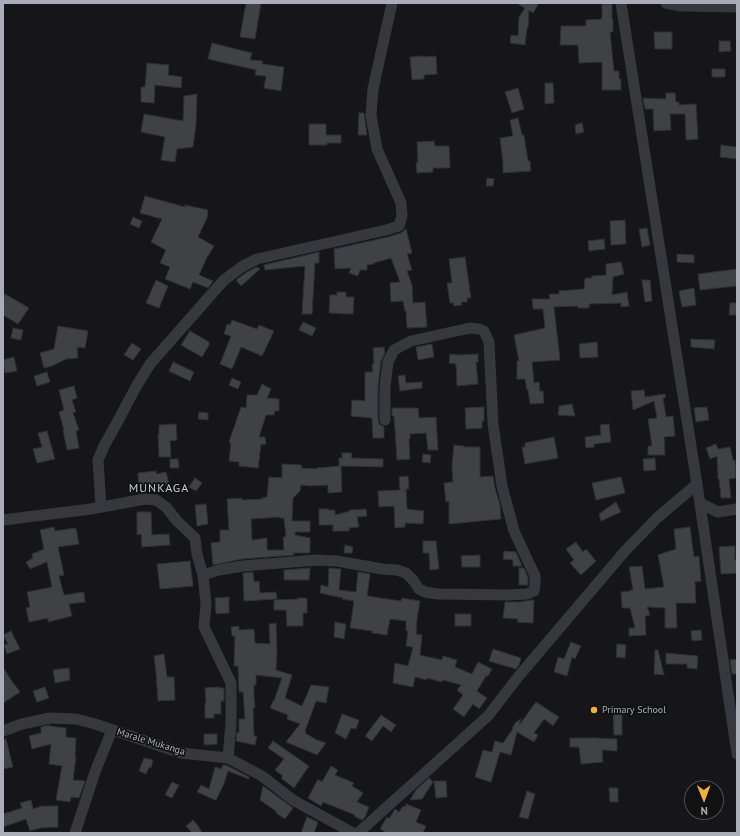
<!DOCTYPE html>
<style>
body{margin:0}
#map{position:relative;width:740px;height:836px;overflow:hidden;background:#161618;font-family:"PT Sans",sans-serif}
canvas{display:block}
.frame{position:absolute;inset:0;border:4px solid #a8adb8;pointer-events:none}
.north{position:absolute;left:684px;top:780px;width:40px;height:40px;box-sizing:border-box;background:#111113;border:1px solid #4d4f55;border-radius:50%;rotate:179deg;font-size:11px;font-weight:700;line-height:16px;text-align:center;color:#a8adb8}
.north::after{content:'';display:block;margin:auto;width:14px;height:18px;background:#f2b134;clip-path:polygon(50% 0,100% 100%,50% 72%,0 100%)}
</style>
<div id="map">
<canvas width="740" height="836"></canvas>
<div class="frame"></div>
<div class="north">N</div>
</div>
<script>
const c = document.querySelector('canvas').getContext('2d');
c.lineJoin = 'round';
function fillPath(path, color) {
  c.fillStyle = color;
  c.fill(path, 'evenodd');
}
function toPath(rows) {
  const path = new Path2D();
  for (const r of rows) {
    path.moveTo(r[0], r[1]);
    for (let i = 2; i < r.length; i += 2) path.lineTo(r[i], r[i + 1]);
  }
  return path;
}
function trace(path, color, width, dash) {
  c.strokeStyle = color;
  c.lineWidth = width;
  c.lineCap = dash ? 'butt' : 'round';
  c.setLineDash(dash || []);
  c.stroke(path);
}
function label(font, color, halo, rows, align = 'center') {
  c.font = font + ' "PT Sans",sans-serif';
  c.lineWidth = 3.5;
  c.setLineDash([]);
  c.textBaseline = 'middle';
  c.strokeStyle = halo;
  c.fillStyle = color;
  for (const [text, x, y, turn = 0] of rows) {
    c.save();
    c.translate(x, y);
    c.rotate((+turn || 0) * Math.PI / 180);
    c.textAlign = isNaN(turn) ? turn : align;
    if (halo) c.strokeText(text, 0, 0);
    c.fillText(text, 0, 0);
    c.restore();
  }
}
const building = toPath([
 [246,3,261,3,255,39,240,37,246,3],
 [516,3,539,3,533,13,529,10,528,28,527,28,525,45,510,43,511,35,518,36,519,17,525,8,516,3],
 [602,4,612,4,612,19,613,19,613,32,610,32,614,71,619,71,619,79,621,79,621,90,602,90,602,62,579,63,578,45,560,45,561,26,586,26,586,20,602,19,602,4],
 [654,32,672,32,672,49,655,49,654,32],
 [719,41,730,41,731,51,719,52,719,41],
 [212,43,252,53,250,60,263,61,262,64,284,67,281,91,264,88,266,76,255,75,256,70,208,59,212,43],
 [423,56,423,57,436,56,437,74,424,75,424,79,412,80,410,57,423,56],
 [147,63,169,65,168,75,182,77,181,88,155,85,154,103,141,102,141,87,145,87,147,63],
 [712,69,725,69,725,77,712,77,712,69],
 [545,83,553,83,554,103,545,104,545,83],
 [518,88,524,109,512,113,505,92,518,88],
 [666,93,675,93,676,102,679,102,679,105,696,104,698,139,686,140,685,114,670,114,671,130,654,131,653,109,645,109,643,98,666,99,666,93],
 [197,94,196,124,193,147,177,149,175,162,161,160,165,137,141,132,144,114,183,121,184,96,197,94],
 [359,113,364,113,367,135,358,135,359,113],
 [518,118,522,135,524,135,528,161,530,161,531,171,503,173,503,163,500,138,513,136,510,120,518,118],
 [582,123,584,132,576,134,575,125,582,123],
 [309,124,326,124,326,135,341,135,341,143,327,143,327,145,309,145,309,124],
 [434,141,435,146,449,146,450,168,433,168,433,172,417,173,416,163,418,163,417,142,434,141],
 [721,145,737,147,737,159,720,157,721,145],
 [487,178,494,179,493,186,486,186,487,178],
 [145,196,185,207,185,205,208,210,207,218,198,237,214,246,209,255,208,255,199,275,213,281,208,288,193,282,190,289,165,279,170,267,160,263,166,250,151,242,162,219,140,213,145,196],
 [133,217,142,221,139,228,130,224,133,217],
 [625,220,626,244,611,245,610,221,625,220],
 [647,228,650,245,642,247,639,229,647,228],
 [406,229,412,253,407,254,412,270,407,271,412,285,413,303,425,302,427,327,407,328,406,311,405,311,403,301,391,302,390,283,400,282,391,258,374,263,374,264,367,265,367,270,360,270,358,276,349,273,351,268,335,269,334,249,388,237,401,233,406,229],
 [604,239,605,249,589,251,588,241,604,239],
 [319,252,319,263,315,263,312,314,302,314,305,266,265,270,264,265,319,252],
 [677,254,694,255,694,263,677,262,677,254],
 [465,257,471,298,467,298,467,302,461,302,462,305,454,306,453,303,450,303,447,283,452,283,449,259,465,257],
 [621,262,624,274,613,277,612,295,627,292,629,306,621,307,621,303,589,304,589,308,578,308,578,306,554,307,560,360,532,362,534,383,539,382,540,391,543,391,544,403,530,404,528,390,527,390,525,379,517,379,517,361,519,361,514,335,545,328,543,309,533,309,532,299,550,299,549,294,559,294,559,291,584,289,585,278,592,278,592,276,606,275,606,264,621,262],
 [257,267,260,269,241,286,236,280,247,272,257,267],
 [737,269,737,286,700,290,698,274,737,269],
 [156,280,168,286,159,308,146,303,156,280],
 [642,280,650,280,652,301,645,302,642,280],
 [694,288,696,305,682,307,679,291,694,288],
 [337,292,346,292,346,297,354,297,353,314,329,313,330,295,337,295,337,292],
 [5,294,29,308,18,324,3,315,3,299,5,294],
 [730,303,737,303,737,315,729,315,730,303],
 [232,320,257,329,259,325,274,331,262,356,241,347,232,369,220,364,231,336,224,334,227,324,230,325,232,320],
 [303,322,316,328,312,336,299,330,303,322],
 [58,326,88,331,85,348,77,347,78,358,66,359,52,366,44,368,40,353,54,349,58,326],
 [13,328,23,330,21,340,11,338,13,328],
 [190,331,209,342,209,345,202,357,181,345,190,331],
 [691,339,715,340,714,349,691,347,691,339],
 [597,342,598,357,580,358,579,344,597,342],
 [132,343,141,349,133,360,124,355,132,343],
 [432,344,434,357,418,360,416,347,432,344],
 [384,347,385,353,381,361,378,386,378,420,379,424,384,427,384,438,373,438,372,418,351,416,352,400,365,401,365,372,373,372,372,365,374,364,373,348,384,347],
 [450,354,457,355,478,354,478,362,476,362,478,384,457,386,456,364,449,363,450,354],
 [14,357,17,371,5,373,3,360,14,357],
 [173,362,194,372,190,381,169,371,173,362],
 [47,372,50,382,37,386,34,376,47,372],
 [405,375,406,383,422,382,422,388,400,391,398,376,405,375],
 [232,378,241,382,238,389,229,385,232,378],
 [262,384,271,389,267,398,279,399,279,411,275,411,274,415,266,415,259,437,265,437,266,444,261,445,258,468,239,466,239,462,229,461,231,443,229,442,241,407,246,408,247,395,257,395,262,384],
 [74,386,77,398,72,400,76,412,73,413,79,430,76,431,79,448,67,450,63,430,64,430,59,412,64,410,59,390,74,386],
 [644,390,645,397,665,394,666,397,663,398,666,417,673,416,675,436,664,437,665,455,648,455,648,446,652,446,648,419,657,418,654,401,633,410,631,391,644,390],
 [572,404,575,416,558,415,559,406,572,404],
 [484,407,484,421,482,421,482,428,466,429,465,408,484,407],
 [707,407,709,420,696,422,694,408,707,407],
 [392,408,418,408,419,418,436,417,438,450,428,450,426,433,410,434,410,439,409,439,410,459,397,460,394,416,392,416,392,408],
 [199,412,208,413,208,420,198,419,199,412],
 [176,424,177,440,170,441,171,457,159,457,158,434,159,434,159,425,176,424],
 [609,424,611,442,594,444,594,447,586,448,585,437,601,435,600,425,609,424],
 [47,431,55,459,37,463,33,449,42,447,38,433,47,431],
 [554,437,558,458,525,464,522,447,525,447,525,443,554,437],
 [716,444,718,449,730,447,733,460,735,460,736,478,729,479,731,498,721,498,719,479,718,479,717,456,710,459,706,448,716,444],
 [454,445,464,446,464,447,480,447,480,477,493,476,495,488,500,505,501,519,449,524,449,501,446,502,444,483,453,482,452,466,454,445],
 [342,453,352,453,351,458,383,459,383,467,341,466,342,492,328,493,328,485,311,486,301,485,300,491,293,498,292,521,310,521,310,532,295,532,295,535,310,538,310,553,293,553,294,555,242,559,213,565,211,543,220,542,220,530,229,530,227,499,242,498,242,500,262,499,262,498,267,497,269,477,282,478,282,464,302,465,301,468,317,469,317,468,340,466,339,466,339,458,342,458,342,453],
 [280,517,280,518,284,518,286,537,283,537,284,550,267,550,267,538,252,540,251,519,280,517],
 [423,454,431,455,430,463,422,462,423,454],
 [655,458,656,470,644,471,643,459,655,458],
 [170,459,178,459,179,468,170,468,170,459],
 [156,471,156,474,166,472,169,484,156,487,155,484,139,486,138,473,156,471],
 [408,476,409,489,406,489,407,509,424,511,423,524,405,523,405,527,395,528,394,506,379,507,378,491,400,490,399,477,408,476],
 [621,477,625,493,596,500,592,483,621,477],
 [195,478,202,483,196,491,189,487,195,478],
 [616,502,621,512,601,521,599,514,616,502],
 [206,504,208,524,197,526,195,505,206,504],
 [319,509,328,509,328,510,335,510,335,515,350,511,350,510,366,509,367,516,357,517,359,527,349,528,349,531,333,531,333,525,319,525,319,509],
 [137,512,151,512,152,535,169,534,170,545,142,547,141,534,137,535,137,512],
 [54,527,55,531,76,528,79,544,58,547,64,575,59,576,64,595,84,592,85,602,69,604,72,616,48,622,48,618,29,622,26,608,30,607,27,592,52,587,47,562,30,569,26,562,33,558,32,554,44,549,40,530,54,527],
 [690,527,694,557,699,556,701,581,695,582,696,603,676,603,677,628,665,628,665,608,647,607,650,615,645,616,646,635,629,636,629,628,635,628,630,608,622,608,621,592,630,591,630,590,633,590,629,567,642,566,645,589,664,587,658,555,676,549,674,529,690,527],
 [423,541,436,541,439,569,430,570,429,553,423,553,423,541],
 [576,542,583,552,586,549,596,561,581,575,570,563,574,560,566,549,576,542],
 [345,545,353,547,352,553,344,553,345,545],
 [735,546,735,560,737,559,737,573,721,574,719,547,735,546],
 [504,551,516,552,522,566,513,566,513,560,503,559,504,551],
 [480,555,480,567,462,567,461,556,480,555],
 [190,561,193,586,160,589,157,564,190,561],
 [310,568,309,580,284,580,284,570,310,568],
 [329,568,341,569,339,590,356,592,358,572,370,574,367,596,401,601,402,598,420,601,417,619,416,634,422,635,420,655,442,660,443,656,457,660,455,667,472,674,478,662,492,669,488,676,486,676,477,691,487,698,479,709,473,704,464,717,453,709,463,695,457,690,461,685,443,680,442,682,427,678,427,680,415,677,413,687,393,683,395,663,408,666,413,647,406,646,408,631,406,631,406,621,390,619,387,635,372,633,372,631,350,628,354,601,342,599,343,598,320,593,321,585,328,587,329,568],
 [519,568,524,568,528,578,528,585,519,585,519,568],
 [253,572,254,582,259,581,260,593,276,592,277,599,244,601,243,573,253,572],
 [229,597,229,613,216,614,215,598,229,597],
 [298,598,307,598,307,613,303,613,303,626,287,626,286,610,274,610,274,600,298,599,298,598],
 [532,600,534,600,533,623,517,622,518,619,503,618,505,602,519,602,532,600],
 [455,614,471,614,471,626,455,626,455,614],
 [335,622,346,624,344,639,334,637,335,622],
 [276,623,277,652,276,670,292,675,285,698,302,706,311,685,329,687,326,703,316,701,305,731,306,732,305,733,317,740,326,743,317,755,286,742,300,724,287,719,288,715,270,708,273,701,274,701,282,678,256,675,256,685,254,685,254,697,255,708,253,708,254,736,257,736,255,745,236,741,237,732,239,733,239,719,245,719,243,692,239,692,238,666,234,666,235,636,232,636,231,627,239,626,239,630,254,629,255,643,270,644,269,624,276,623],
 [701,630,702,640,692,641,691,631,701,630],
 [11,631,20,649,7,654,4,645,8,644,3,635,11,631],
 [571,642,581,646,575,659,572,657,567,676,554,672,558,657,564,659,571,642],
 [617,644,626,645,625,658,616,657,617,644],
 [493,649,521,658,519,665,516,669,489,661,493,649],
 [655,650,658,650,664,675,654,674,655,650],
 [666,653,698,656,697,669,687,668,687,664,666,664,666,653],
 [164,654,167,677,174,677,175,700,158,701,156,672,154,656,164,654],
 [737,659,737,674,732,674,730,660,737,659],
 [3,667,11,680,20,692,3,703,3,667],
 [69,668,70,680,55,683,53,670,69,668],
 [45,687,49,698,37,702,33,691,45,687],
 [219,687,219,688,224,688,224,701,221,701,221,714,214,714,214,718,205,718,205,703,206,703,205,688,219,687],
 [536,702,559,717,553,726,544,719,534,733,538,735,534,742,517,732,511,755,500,752,491,782,475,777,483,750,492,752,495,741,503,743,513,729,512,728,516,722,517,722,520,719,521,719,519,724,520,724,536,702],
 [613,709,622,709,622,735,614,735,613,709],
 [342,714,359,720,356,729,351,728,346,739,335,733,342,714],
 [381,715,396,725,391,732,383,726,372,741,365,736,381,715],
 [49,725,49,726,66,728,66,737,76,738,75,757,76,757,73,780,85,781,79,798,71,797,70,802,56,800,62,766,49,764,51,744,32,749,29,736,41,733,41,727,49,725],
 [204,734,217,734,217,744,204,745,204,734],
 [570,738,597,738,617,739,617,751,602,750,603,762,581,764,579,747,570,747,570,738],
 [6,739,13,767,3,769,3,740,6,739],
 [273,741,309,766,294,788,281,778,283,776,275,770,284,759,268,748,273,741],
 [144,758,153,760,151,768,149,767,146,774,139,771,144,758],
 [223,765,226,765,249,777,249,779,228,771,224,784,216,800,215,800,197,792,201,785,209,789,215,767,221,769,223,765],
 [331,766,338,770,335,775,354,783,352,786,363,793,357,802,369,807,365,817,362,820,354,816,355,815,323,802,321,806,308,798,318,779,322,782,331,766],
 [429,778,433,782,422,799,410,800,416,790,429,778],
 [434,781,446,781,447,797,436,798,434,781],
 [172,782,179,785,172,798,165,795,172,782],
 [263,786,293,808,285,819,276,813,277,812,260,800,263,786],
 [609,788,618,788,618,802,610,802,609,788],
 [527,791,535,794,528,819,519,817,527,791],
 [31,800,33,809,42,806,58,806,58,827,40,828,30,831,26,819,3,827,3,814,22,808,20,803,31,800],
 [406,804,421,810,416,822,426,826,423,833,387,833,380,829,387,817,389,819,395,809,399,812,403,806,405,807,406,804],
 [307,817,318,822,314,833,301,833,307,817],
 [193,820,199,827,202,833,192,833,186,826,193,820]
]);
fillPath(building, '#404145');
trace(building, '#303034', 1);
trace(toPath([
 [621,3,697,484,737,754],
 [666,3,681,6,737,7],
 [700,503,718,512,737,509],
 [101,507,98,460,104,446,119,419,137,385,150,364,224,280,243,266,257,259,386,230,399,226,402,216,401,203,377,149,371,115,373,89,392,3],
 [3,520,91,509,145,499,156,500,166,507,177,521,195,538,197,554,203,575,206,604,204,627,231,683,231,723,228,758],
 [203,575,219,570,243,566,316,560,337,561,382,569,397,570,406,573,413,580,419,589,425,592,437,594,508,595,527,594,534,591,535,585,535,576,514,531,502,486,493,424,489,342,484,331,479,329,470,328,411,341,394,350,388,362,385,386,385,420],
 [3,731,22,724,50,718,76,719,95,724,181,753,228,758,262,776,293,800,353,833],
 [75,833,95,772,112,730],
 [358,833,488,716,518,677,625,551,657,518,697,484]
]), '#37383d', 11);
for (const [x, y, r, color] of [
 [594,710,4,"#f2b134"]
]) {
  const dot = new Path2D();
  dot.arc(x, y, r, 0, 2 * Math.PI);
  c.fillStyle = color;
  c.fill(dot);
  trace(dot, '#111113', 1.5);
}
label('10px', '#a8adb8', '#111113', [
 ["Primary School",602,710]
], 'left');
label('10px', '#a8adb8', '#111113', [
 ["Marale Mukanga",151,742,17]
]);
c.letterSpacing = '1px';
label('12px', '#c9ccd4', '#111113', [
 ["MUNKAGA",159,489]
]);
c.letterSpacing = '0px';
</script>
